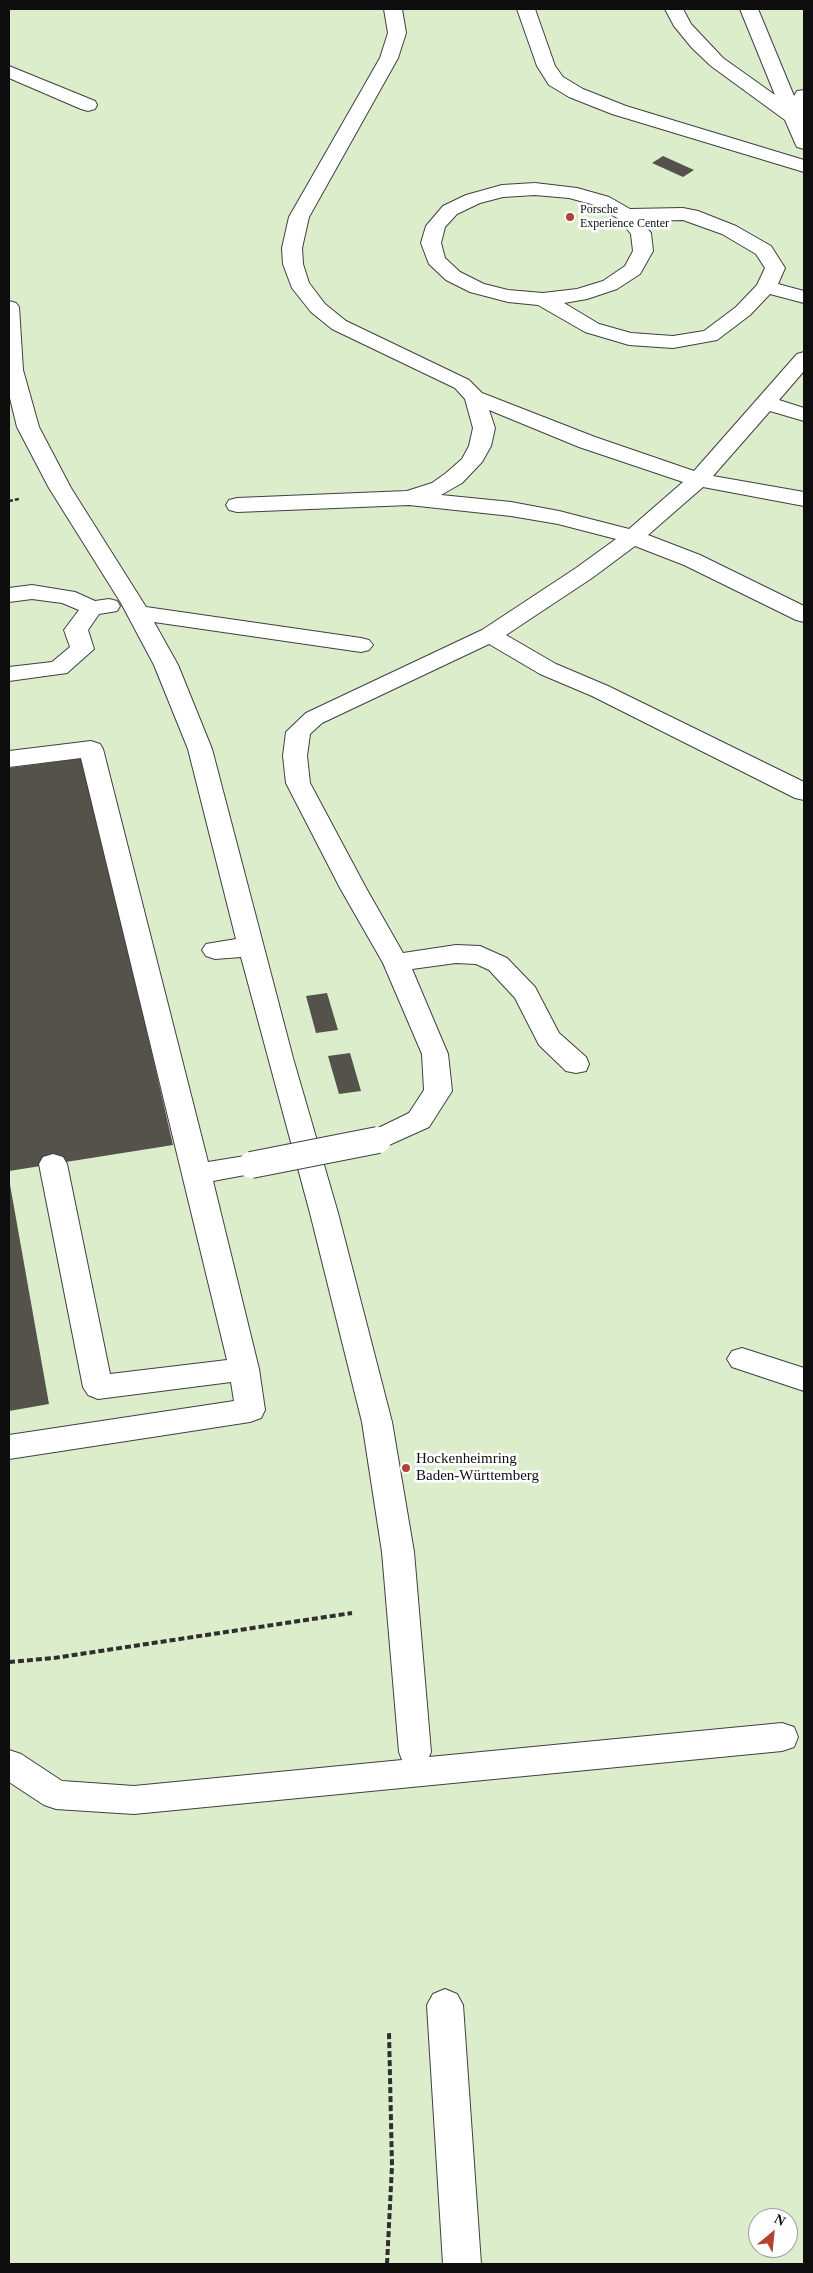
<!DOCTYPE html>
<meta charset="utf-8">
<style>
body{margin:0}
#map{position:relative;width:813px;height:2273px;overflow:hidden;background:#fefdef;font-family:Georgia,serif}
canvas{display:block}
.frame{position:absolute;inset:0;border:10px solid #0d0d0d;pointer-events:none}
.north{position:absolute;left:748px;top:2208px;width:50px;height:50px;box-sizing:border-box;background:#fff;border:1px solid #9e9e9e;border-radius:50%;rotate:28deg;font-size:14px;font-weight:700;line-height:20px;text-align:center;color:#0d0d0d}
.north::after{content:'';display:block;margin:auto;width:18px;height:22px;background:#b24231;clip-path:polygon(50% 0,100% 100%,50% 72%,0 100%)}
</style>
<div id="map">
<canvas width="813" height="2273"></canvas>
<div class="frame"></div>
<div class="north">N</div>
</div>
<script>
const c = document.querySelector('canvas').getContext('2d');
c.lineJoin = 'round';
function fillPath(path, color) {
  c.fillStyle = color;
  c.fill(path, 'evenodd');
}
function toPath(rows) {
  const path = new Path2D();
  for (const r of rows) {
    path.moveTo(r[0], r[1]);
    for (let i = 2; i < r.length; i += 2) path.lineTo(r[i], r[i + 1]);
  }
  return path;
}
function trace(path, color, width, dash) {
  c.strokeStyle = color;
  c.lineWidth = width;
  c.lineCap = dash ? 'butt' : 'round';
  c.setLineDash(dash || []);
  c.stroke(path);
}
function label(font, color, halo, rows, align = 'center') {
  c.font = font + ' Georgia,serif';
  c.lineWidth = 5;
  c.setLineDash([]);
  c.textBaseline = 'middle';
  c.strokeStyle = halo;
  c.fillStyle = color;
  for (const [text, x, y, turn = 0] of rows) {
    c.save();
    c.translate(x, y);
    c.rotate((+turn || 0) * Math.PI / 180);
    c.textAlign = isNaN(turn) ? turn : align;
    if (halo) c.strokeText(text, 0, 0);
    c.fillText(text, 0, 0);
    c.restore();
  }
}
fillPath(toPath([
 [9,9,804,9,804,2264,9,2264],
 [758,2218,788,2218,788,2248,758,2248]
]), '#dcedcc');
fillPath(toPath([
 [663,156,694,170,683,177,652,163],
 [84,758,173,1145,9,1171,9,768],
 [327,993,338,1030,316,1033,306,996],
 [350,1053,361,1091,339,1094,328,1056],
 [9,1179,49,1404,9,1411]
]), '#55514b');
const service = toPath([
 [384,9,402,9,406,33,398,58,309,217,302,248,303,264,309,283,325,304,346,321,469,380,482,393,595,437,694,471,797,354,804,352,804,371,779,400,804,408,804,421,770,411,713,476,804,492,804,506,703,487,648,535,700,555,804,606,804,622,796,620,684,565,635,546,592,578,506,635,556,664,608,686,804,782,804,800,795,798,592,696,540,674,489,644,322,723,310,734,307,756,310,783,366,888,403,953,456,945,480,946,507,958,535,987,559,1033,586,1057,589,1064,586,1071,576,1073,566,1071,539,1045,515,998,489,970,476,964,456,963,412,969,448,1054,452,1091,429,1127,378,1150,368,1147,364,1140,368,1133,409,1113,424,1090,422,1054,383,963,340,888,286,783,283,756,286,732,306,713,482,630,576,568,616,539,558,524,511,516,409,505,237,512,229,510,226,505,229,500,237,498,407,491,432,483,446,473,462,459,469,446,473,428,465,399,455,388,332,329,311,312,292,288,283,264,282,248,289,217,380,58,388,33,384,9],
 [489,410,579,447,683,482,629,529,559,511,511,502,441,495,462,483,482,462,491,446,495,428,489,410],
 [517,9,535,9,555,66,563,77,583,89,626,106,804,160,804,172,612,114,569,97,549,85,537,66,517,9],
 [665,9,683,9,691,24,723,58,775,95,740,9,758,9,794,96,797,91,804,90,803,117,804,149,797,147,795,143,785,120,711,66,692,48,674,26,665,9],
 [9,66,95,101,97,105,95,109,88,111,81,109,9,78,9,66],
 [535,183,577,188,609,197,630,209,683,208,698,211,736,226,771,246,785,268,778,284,804,291,804,303,770,294,750,315,717,340,673,348,629,345,585,332,538,305,508,302,470,292,446,280,429,264,421,243,426,226,443,206,466,195,502,185,535,183],
 [535,195,569,198,595,205,619,219,631,234,633,251,625,266,603,281,577,289,543,293,508,290,484,284,460,272,445,258,441,243,445,227,457,214,480,203,503,197,535,195],
 [683,220,722,234,756,254,765,268,757,285,736,307,704,331,673,336,631,333,599,324,564,303,587,299,617,289,640,274,653,251,651,233,641,221,683,220],
 [9,301,16,303,19,307,23,370,39,427,71,488,146,607,361,638,369,640,373,645,369,650,361,652,154,622,178,665,212,749,293,1058,338,1213,392,1422,414,1552,431,1752,429,1757,782,1723,794,1727,798,1737,794,1747,782,1751,134,1814,56,1809,44,1805,9,1782,9,1750,21,1754,62,1781,134,1786,402,1760,399,1752,382,1552,362,1422,310,1213,241,957,215,959,206,956,202,950,206,944,236,939,188,749,154,665,121,603,49,488,17,427,9,394,9,301],
 [32,585,75,592,95,601,109,599,117,601,120,606,117,611,99,614,88,630,94,649,67,673,9,681,9,667,52,662,70,647,64,630,79,610,62,603,32,599,9,602,9,588,32,585],
 [91,741,100,744,103,749,208,1162,251,1155,261,1158,265,1165,261,1172,213,1181,259,1369,265,1410,261,1418,250,1422,9,1459,9,1435,234,1401,231,1382,98,1399,88,1395,83,1387,39,1164,43,1157,53,1154,63,1157,67,1164,110,1374,227,1360,81,758,9,767,9,751,91,741],
 [742,1348,804,1368,804,1391,732,1367,727,1359,732,1351,742,1348],
 [445,1989,457,1994,463,2005,481,2264,443,2264,427,2005,433,1994,445,1989]
]);
trace(service, '#404040', 2);
trace(toPath([
 [9,501,19,499]
]), '#2f2f2f', 2.5, [4, 2]);
trace(toPath([
 [9,1662,54,1658,352,1613],
 [387,2264,392,2166,389,2032]
]), '#2f2f2f', 4, [6, 3]);
fillPath(service, '#fff');
const serviceBridge = toPath([
 [251,1165,378,1140]
]);
trace(serviceBridge, '#404040', 28, []);
trace(serviceBridge, '#fff', 26);
for (const [x, y, r, color] of [
 [570,217,5,"#b24231"],
 [406,1468,5,"#b24231"]
]) {
  const dot = new Path2D();
  dot.arc(x, y, r, 0, 2 * Math.PI);
  c.fillStyle = color;
  c.fill(dot);
  trace(dot, '#fff', 2);
}
label('12px', '#0d0d0d', '#fff', [
 ["Porsche",580,210],
 ["Experience Center",580,224]
], 'left');
label('15px', '#0d0d0d', '#fff', [
 ["Hockenheimring",416,1459],
 ["Baden-Württemberg",416,1476]
], 'left');
</script>
